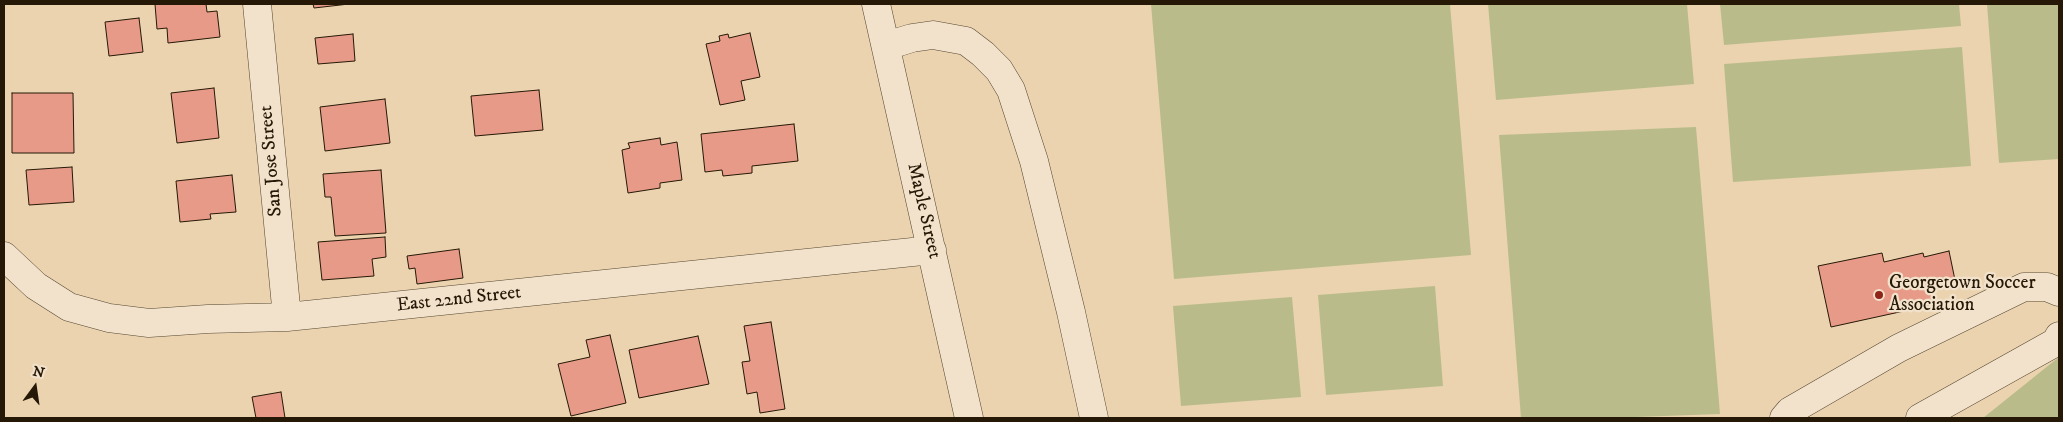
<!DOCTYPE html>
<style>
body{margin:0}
#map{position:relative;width:2063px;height:422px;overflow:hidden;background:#ebd3b0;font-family:"IM FELL DW Pica",serif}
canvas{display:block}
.frame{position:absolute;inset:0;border:5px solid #251806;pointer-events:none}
.north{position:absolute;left:10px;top:362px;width:50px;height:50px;-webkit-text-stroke:4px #f2e2cc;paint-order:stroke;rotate:14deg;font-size:14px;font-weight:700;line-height:20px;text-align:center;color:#251806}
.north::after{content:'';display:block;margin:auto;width:18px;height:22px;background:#251806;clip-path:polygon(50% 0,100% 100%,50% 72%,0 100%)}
</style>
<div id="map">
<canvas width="2063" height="422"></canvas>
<div class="frame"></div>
<div class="north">N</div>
</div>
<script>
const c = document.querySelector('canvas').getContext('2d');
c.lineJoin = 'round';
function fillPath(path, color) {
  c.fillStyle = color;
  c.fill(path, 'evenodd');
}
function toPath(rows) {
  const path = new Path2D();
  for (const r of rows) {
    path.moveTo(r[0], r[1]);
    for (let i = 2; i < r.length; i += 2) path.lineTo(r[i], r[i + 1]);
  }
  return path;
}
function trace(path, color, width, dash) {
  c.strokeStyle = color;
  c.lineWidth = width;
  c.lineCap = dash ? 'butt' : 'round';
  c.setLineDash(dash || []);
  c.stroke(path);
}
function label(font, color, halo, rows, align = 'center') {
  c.font = font + ' "IM FELL DW Pica",serif';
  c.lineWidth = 4.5;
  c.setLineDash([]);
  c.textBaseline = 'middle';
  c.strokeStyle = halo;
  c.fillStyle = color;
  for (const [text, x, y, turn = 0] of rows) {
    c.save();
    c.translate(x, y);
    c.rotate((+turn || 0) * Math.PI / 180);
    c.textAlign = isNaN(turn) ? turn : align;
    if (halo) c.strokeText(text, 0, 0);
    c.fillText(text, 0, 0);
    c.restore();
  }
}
fillPath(toPath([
 [1151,4,1450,4,1471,255,1174,279],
 [1488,4,1687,4,1694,84,1496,100],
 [1720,4,1959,4,1961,26,1724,45],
 [1987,4,2059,4,2059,159,1999,163],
 [1962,47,1971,166,1733,182,1724,64],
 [1696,127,1720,414,1608,418,1521,418,1499,135],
 [1435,286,1443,386,1326,395,1318,295],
 [1292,297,1301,397,1181,406,1173,306],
 [2059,357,2059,418,1983,418]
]), '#b9bc8a');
const building = toPath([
 [155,4,206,4,207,12,217,11,220,37,168,43,167,28,157,29,155,4],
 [313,4,349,4,314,8,313,4],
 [139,18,143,52,109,56,105,22,139,18],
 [750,33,760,77,741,81,745,100,720,105,706,44,720,41,719,36,728,34,729,38,750,33],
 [353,34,355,61,318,64,315,38,353,34],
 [214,88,219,138,177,143,171,93,214,88],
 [539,90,543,130,475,136,471,96,539,90],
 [12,93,73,93,74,153,12,153,12,93],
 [385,99,390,143,325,151,320,107,385,99],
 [794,124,798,161,752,166,752,173,723,176,722,170,705,172,701,134,794,124],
 [660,138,661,145,677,142,682,180,660,183,660,188,628,193,622,150,630,148,628,143,660,138],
 [72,167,74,202,29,205,26,170,72,167],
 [381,170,386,233,335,236,331,197,325,197,323,174,381,170],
 [232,175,236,212,210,214,211,219,180,222,176,181,232,175],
 [385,237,386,257,372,259,374,276,322,280,318,242,385,237],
 [459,249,463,278,417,284,415,268,409,269,407,256,459,249],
 [1949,251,1955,280,1932,285,1936,304,1831,327,1818,266,1882,253,1884,262,1923,253,1924,257,1949,251],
 [771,322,785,409,760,413,757,392,747,394,742,362,750,361,744,326,771,322],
 [610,335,626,403,571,416,558,364,590,357,586,340,610,335],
 [698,336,709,384,639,398,629,350,698,336],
 [281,392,285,418,256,418,252,397,281,392]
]);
fillPath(building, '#e69a87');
trace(building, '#251806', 1);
const minor = toPath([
 [257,4,287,317],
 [876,4,969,418],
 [886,46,912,38,933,35,966,41,983,54,999,70,1011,90,1034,161,1071,312,1094,418],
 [4,256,36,286,69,307,109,318,149,323,208,319,287,317,932,250],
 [1784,418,1790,411,1899,348,2024,287,2047,287,2059,292],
 [1920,418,2056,342,2059,336]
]);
trace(minor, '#564730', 29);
trace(minor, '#f2e2cc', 28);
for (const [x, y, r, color] of [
 [1879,295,5,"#8f2418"]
]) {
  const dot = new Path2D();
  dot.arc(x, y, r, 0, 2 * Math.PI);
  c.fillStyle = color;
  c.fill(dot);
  trace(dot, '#f2e2cc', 2);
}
label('19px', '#251806', '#f2e2cc', [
 ["San Jose Street",272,161,-95],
 ["Maple Street",923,211,77],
 ["East 22nd Street",459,300,-6]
]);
label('19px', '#251806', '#f2e2cc', [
 ["Georgetown Soccer",1889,284],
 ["Association",1889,306]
], 'left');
</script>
